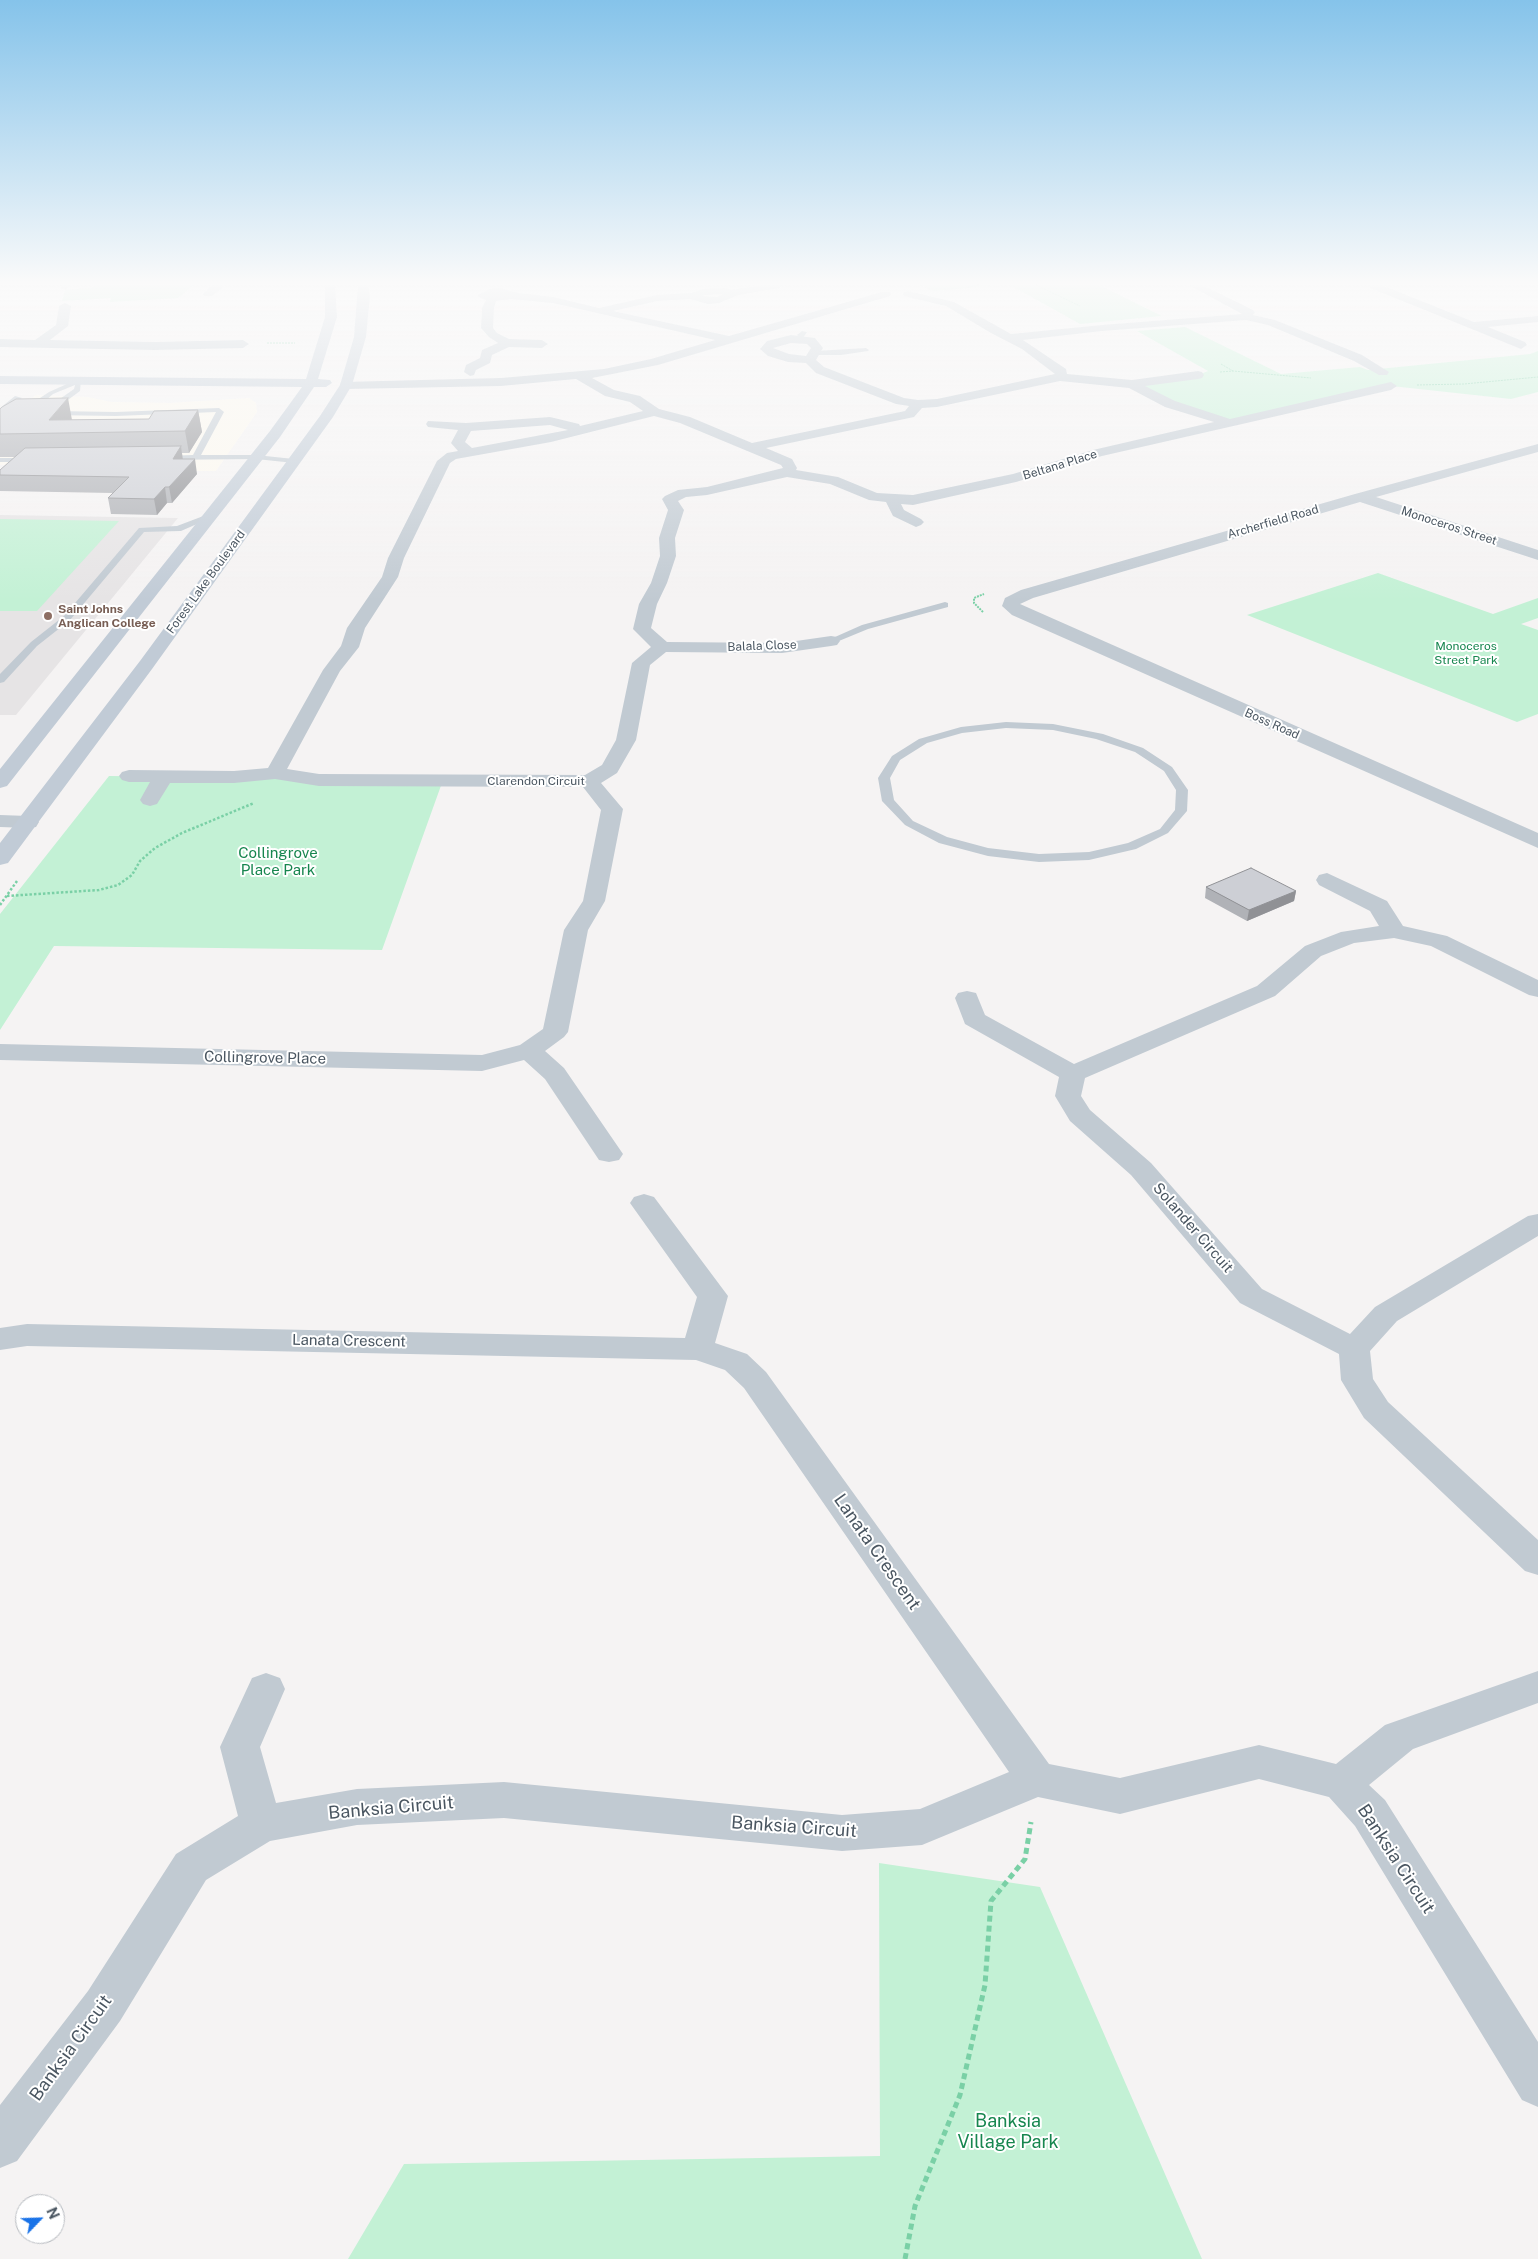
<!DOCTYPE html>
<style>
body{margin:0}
#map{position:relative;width:1538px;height:2259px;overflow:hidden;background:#f5f3f3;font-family:"Public Sans",sans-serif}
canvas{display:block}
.north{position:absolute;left:15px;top:2194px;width:50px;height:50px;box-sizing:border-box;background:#fff;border:1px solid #b7bbc0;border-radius:50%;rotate:66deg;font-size:14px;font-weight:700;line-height:20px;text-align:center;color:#4a5661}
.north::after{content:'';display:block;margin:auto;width:18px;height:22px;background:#1a73e8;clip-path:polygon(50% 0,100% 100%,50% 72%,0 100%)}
</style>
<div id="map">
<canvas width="1538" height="2259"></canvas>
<div class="north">N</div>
</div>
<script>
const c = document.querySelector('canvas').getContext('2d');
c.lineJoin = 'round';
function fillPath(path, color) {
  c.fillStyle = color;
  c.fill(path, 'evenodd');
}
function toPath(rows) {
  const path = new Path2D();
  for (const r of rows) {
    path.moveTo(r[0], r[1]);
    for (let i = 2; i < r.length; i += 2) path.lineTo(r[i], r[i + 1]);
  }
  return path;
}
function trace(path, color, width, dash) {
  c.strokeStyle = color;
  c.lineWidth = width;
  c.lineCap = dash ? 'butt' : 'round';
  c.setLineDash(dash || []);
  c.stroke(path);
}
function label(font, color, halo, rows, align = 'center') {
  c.font = font + ' "Public Sans",sans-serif';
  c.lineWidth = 4;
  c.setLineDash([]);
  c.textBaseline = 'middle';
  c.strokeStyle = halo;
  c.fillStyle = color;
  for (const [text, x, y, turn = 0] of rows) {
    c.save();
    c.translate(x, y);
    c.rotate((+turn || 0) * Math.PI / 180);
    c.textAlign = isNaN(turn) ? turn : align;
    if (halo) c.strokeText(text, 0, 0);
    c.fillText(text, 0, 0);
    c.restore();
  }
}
fillPath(toPath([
 [36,395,88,397,111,402,170,403,249,398,256,403,257,412,216,471,197,471,178,462,0,465,0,422]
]), '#fdf9ef');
fillPath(toPath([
 [0,515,178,518,16,715,0,715]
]), '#e6e4e5');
fillPath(toPath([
 [94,285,194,285,178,298,110,302,111,298,62,301,65,290,92,288],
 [909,285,999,285,934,291,923,286],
 [1010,285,1099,285,1162,316,1080,324],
 [1185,327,1281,374,1360,367,1368,370,1530,354,1538,351,1538,392,1511,399,1391,386,1230,423,1170,404,1132,384,1198,375,1208,371,1137,331],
 [0,519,119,521,37,611,0,611],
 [1378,573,1493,614,1538,598,1538,618,1521,624,1538,630,1538,714,1517,722,1247,615],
 [109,776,234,777,443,780,382,950,54,946,0,1030,0,914],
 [879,1863,1040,1887,1202,2259,348,2259,404,2164,880,2156]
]), '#c3f1d5');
trace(toPath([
 [1036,285,1080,306],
 [968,287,980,285],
 [267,343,295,343],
 [1221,364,1233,371],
 [1220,372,1233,371,1311,378],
 [1417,385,1464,384,1538,377]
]), '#7ad0a6', 1, [2, 1]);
trace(toPath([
 [983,612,974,603,974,598,984,594]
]), '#7ad0a6', 2, [2, 1]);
trace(toPath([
 [7,896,99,890,118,885,132,875,140,861,155,848,182,833,254,803],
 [0,905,17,881]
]), '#7ad0a6', 2.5, [2.5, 2]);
trace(toPath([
 [905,2259,915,2206,960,2095,985,1985,991,1901,1025,1859,1031,1822]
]), '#7ad0a6', 5, [6, 4]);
fillPath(toPath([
 [802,331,807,332,801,341,797,335,802,331],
 [866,348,869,350,868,351,841,355,815,355,812,353,815,351,866,348],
 [78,379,81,381,80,391,53,411,116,412,219,408,224,412,201,455,256,455,294,459,298,461,294,463,256,459,160,460,159,458,163,456,193,455,216,412,116,416,48,415,47,408,74,389,75,385,53,394,38,407,42,412,41,414,35,414,30,410,31,404,49,392,78,379],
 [15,396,22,398,0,414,0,408,15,396],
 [0,458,30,458,34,460,30,462,0,462,0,458],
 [206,515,213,517,181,531,144,532,70,620,37,646,4,682,0,683,0,674,31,642,64,616,139,528,177,526,206,515],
 [945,602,948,603,948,607,868,629,834,643,831,644,826,641,862,625,945,602],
 [1006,722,1053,724,1103,734,1143,748,1172,767,1188,790,1187,811,1168,833,1136,849,1089,860,1039,862,988,856,939,843,905,825,882,801,878,778,892,756,919,739,961,727,1006,722],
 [1006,728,1053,730,1096,739,1135,752,1164,771,1176,790,1175,810,1160,829,1128,843,1089,852,1039,854,988,848,947,837,913,821,894,800,890,778,900,760,927,743,962,733,1006,728]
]), '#c1cad2');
fillPath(toPath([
 [60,285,70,285,70,286,65,289,61,288,60,285],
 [212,285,222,285,222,288,212,296,204,296,203,294,212,285],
 [762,285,784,285,779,288,738,295,719,303,708,304,690,299,657,301,613,311,729,336,882,292,890,292,891,294,890,296,658,365,592,378,614,390,640,396,659,409,690,417,752,443,905,411,909,406,896,404,816,373,806,363,788,362,768,356,760,349,767,341,791,335,815,338,823,348,816,360,824,367,904,398,918,400,937,399,1055,374,1022,349,991,333,946,306,904,296,903,294,904,292,908,291,954,302,1011,334,1102,325,1242,314,1189,285,1202,285,1253,310,1255,312,1253,315,1275,320,1362,355,1389,372,1387,375,1379,375,1354,361,1268,325,1246,320,1102,331,1023,340,1066,369,1067,374,1132,380,1198,371,1202,372,1204,375,1202,378,1198,379,1145,386,1175,401,1230,419,1391,382,1397,386,1391,390,1102,456,1016,482,913,505,901,504,904,510,921,519,924,522,921,525,916,527,893,516,886,502,869,500,830,484,787,477,707,495,686,497,678,501,684,510,675,538,676,556,667,583,657,604,651,628,667,642,782,643,831,636,837,637,840,641,837,645,831,646,782,653,666,652,650,665,636,740,617,773,601,783,623,809,605,901,588,930,568,1032,564,1037,545,1051,564,1068,623,1154,619,1160,609,1162,599,1160,545,1079,524,1060,482,1071,0,1060,0,1044,482,1055,520,1045,543,1029,564,930,583,901,601,810,583,787,319,786,275,779,234,783,170,783,157,804,150,806,143,804,140,800,150,782,129,782,122,780,119,776,122,772,129,770,234,771,268,768,323,670,341,646,347,628,382,577,388,558,437,461,447,453,458,451,451,443,458,430,428,427,426,424,428,421,466,423,550,417,579,424,580,426,643,411,630,402,605,396,576,379,501,386,346,389,341,388,340,385,341,382,501,378,604,369,651,359,715,340,553,303,511,299,496,301,494,308,493,328,497,333,509,339,542,340,548,344,542,348,509,347,492,355,490,363,476,370,474,375,470,376,464,372,466,365,480,358,482,350,498,343,489,337,481,328,482,308,486,300,477,296,489,289,499,288,519,293,553,297,599,308,657,295,691,293,703,289,725,288,731,290,762,285],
 [723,294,717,297,702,296,705,295,723,294],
 [791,343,807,344,811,348,806,356,789,354,773,348,791,343],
 [1060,381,1129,388,1165,407,1214,422,1093,450,1013,474,913,495,877,493,838,477,796,470,797,468,792,459,766,448,914,417,922,408,937,407,1060,381],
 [654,416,680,423,781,465,783,468,707,487,678,490,665,496,662,499,668,510,659,538,660,556,651,583,639,604,633,629,651,647,632,663,616,740,602,765,585,775,319,774,287,769,340,671,359,647,365,628,398,577,404,558,450,463,456,459,551,442,654,416],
 [550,425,568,430,472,448,465,442,471,431,550,425],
 [1367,285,1381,285,1474,322,1538,316,1538,322,1488,327,1525,342,1527,345,1521,349,1368,287,1367,285],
 [65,303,71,306,68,326,50,340,154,342,243,340,249,344,243,348,154,350,0,347,0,339,35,340,56,325,59,306,65,303],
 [1538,444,1538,452,1376,497,1538,550,1538,560,1360,502,1033,598,1020,604,1538,833,1538,848,1012,615,1002,606,1005,598,1021,590,1355,494,1538,444],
 [0,815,28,816,36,817,39,822,36,827,28,828,0,827,0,815],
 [1327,873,1387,901,1403,926,1447,936,1538,980,1538,997,1529,995,1431,946,1394,938,1354,943,1321,956,1275,996,1085,1078,1081,1096,1090,1110,1151,1163,1262,1289,1350,1334,1375,1307,1528,1216,1538,1214,1538,1236,1397,1321,1370,1351,1373,1379,1388,1402,1538,1540,1538,1575,1525,1571,1364,1418,1341,1380,1339,1354,1240,1303,1131,1175,1070,1121,1055,1096,1059,1077,965,1024,955,998,958,993,967,991,976,993,985,1015,1074,1064,1257,986,1305,946,1341,932,1379,926,1370,911,1319,885,1316,880,1319,875,1327,873],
 [644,1194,654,1197,728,1296,715,1343,747,1354,766,1372,1049,1764,1120,1778,1259,1745,1336,1764,1385,1725,1538,1671,1538,1703,1413,1749,1369,1785,1385,1800,1538,2042,1538,2107,1522,2100,1355,1826,1329,1797,1259,1779,1120,1814,1038,1797,922,1845,842,1851,504,1818,357,1825,270,1841,206,1880,120,2021,17,2161,0,2168,0,2105,88,1991,176,1854,238,1816,220,1747,252,1678,266,1673,280,1678,285,1689,260,1747,276,1803,357,1789,504,1782,842,1815,920,1809,1009,1772,744,1388,725,1370,696,1360,27,1346,0,1350,0,1328,27,1324,685,1338,697,1297,630,1203,634,1197,644,1194]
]), '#c1cad2');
fillPath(toPath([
 [325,285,335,285,337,317,318,379,330,380,332,383,326,387,314,387,280,437,7,786,0,788,0,769,270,431,302,387,0,384,0,376,306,379,325,317,325,285],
 [358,285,368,285,370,296,366,337,352,385,333,417,152,669,8,863,0,865,0,843,140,661,320,416,340,385,354,337,358,285]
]), '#c1cbd6');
fillPath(toPath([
 [0,409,72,420,149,419,198,410,202,432,189,453,182,453,183,459,197,474,172,503,167,503,157,515,111,514,108,498,113,493,0,491,0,470,15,457,0,457],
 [1206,887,1296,891,1294,901,1247,921,1205,898]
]), '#b0b2b7');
fillPath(toPath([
 [68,398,72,420,49,420],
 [198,410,202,432,189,453,185,431],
 [181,446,183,462,173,459],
 [195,459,197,474,172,503,169,487],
 [165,487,167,503,157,515,154,499],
 [1296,891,1294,901,1247,921,1249,910]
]), '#909195');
const building = toPath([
 [68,398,49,420,149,419,154,411,198,410,185,431,0,434,0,409,2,407,16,399,68,398],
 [181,446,173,459,195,459,169,487,165,487,154,499,108,498,129,477,0,475,0,470,25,448,181,446],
 [1251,868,1296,891,1249,910,1206,887,1251,868]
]);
fillPath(building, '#cdcfd5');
trace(building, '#909195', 1);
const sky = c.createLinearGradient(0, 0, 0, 601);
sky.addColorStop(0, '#85c3ea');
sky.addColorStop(0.47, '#fafafa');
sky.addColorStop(1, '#fafafa00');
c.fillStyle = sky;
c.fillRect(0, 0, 1538, 601);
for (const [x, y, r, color] of [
 [48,616,5,"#8d6e63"]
]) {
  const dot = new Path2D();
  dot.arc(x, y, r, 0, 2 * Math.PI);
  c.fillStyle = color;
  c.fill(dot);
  trace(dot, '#fff', 2);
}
label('12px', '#4a5661', '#fff', [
 ["Beltana Place",1060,465,-17],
 ["Archerfield Road",1273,522,-16],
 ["Monoceros Street",1449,526,18],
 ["Forest Lake Boulevard",206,582,-54],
 ["Balala Close",762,646,-2],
 ["Boss Road",1272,724,24],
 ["Clarendon Circuit",536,781]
]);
label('bold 12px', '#785e54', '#fff', [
 ["Saint Johns",58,609],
 ["Anglican College",58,623]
], 'left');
label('12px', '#17864f', '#fff', [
 ["Monoceros",1466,646],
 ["Street Park",1466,660]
]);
label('15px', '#17864f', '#fff', [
 ["Collingrove",278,853],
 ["Place Park",278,870]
]);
label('15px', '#4a5661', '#fff', [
 ["Collingrove Place",265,1058,1],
 ["Solander Circuit",1193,1228,49],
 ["Lanata Crescent",349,1341,1]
]);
label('18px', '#4a5661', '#fff', [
 ["Lanata Crescent",877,1552,55],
 ["Banksia Circuit",391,1808,-5],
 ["Banksia Circuit",794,1827,4],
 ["Banksia Circuit",1396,1859,57],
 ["Banksia Circuit",71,2048,-54]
]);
label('18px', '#17864f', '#fff', [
 ["Banksia",1008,2121],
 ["Village Park",1008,2142]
]);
</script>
